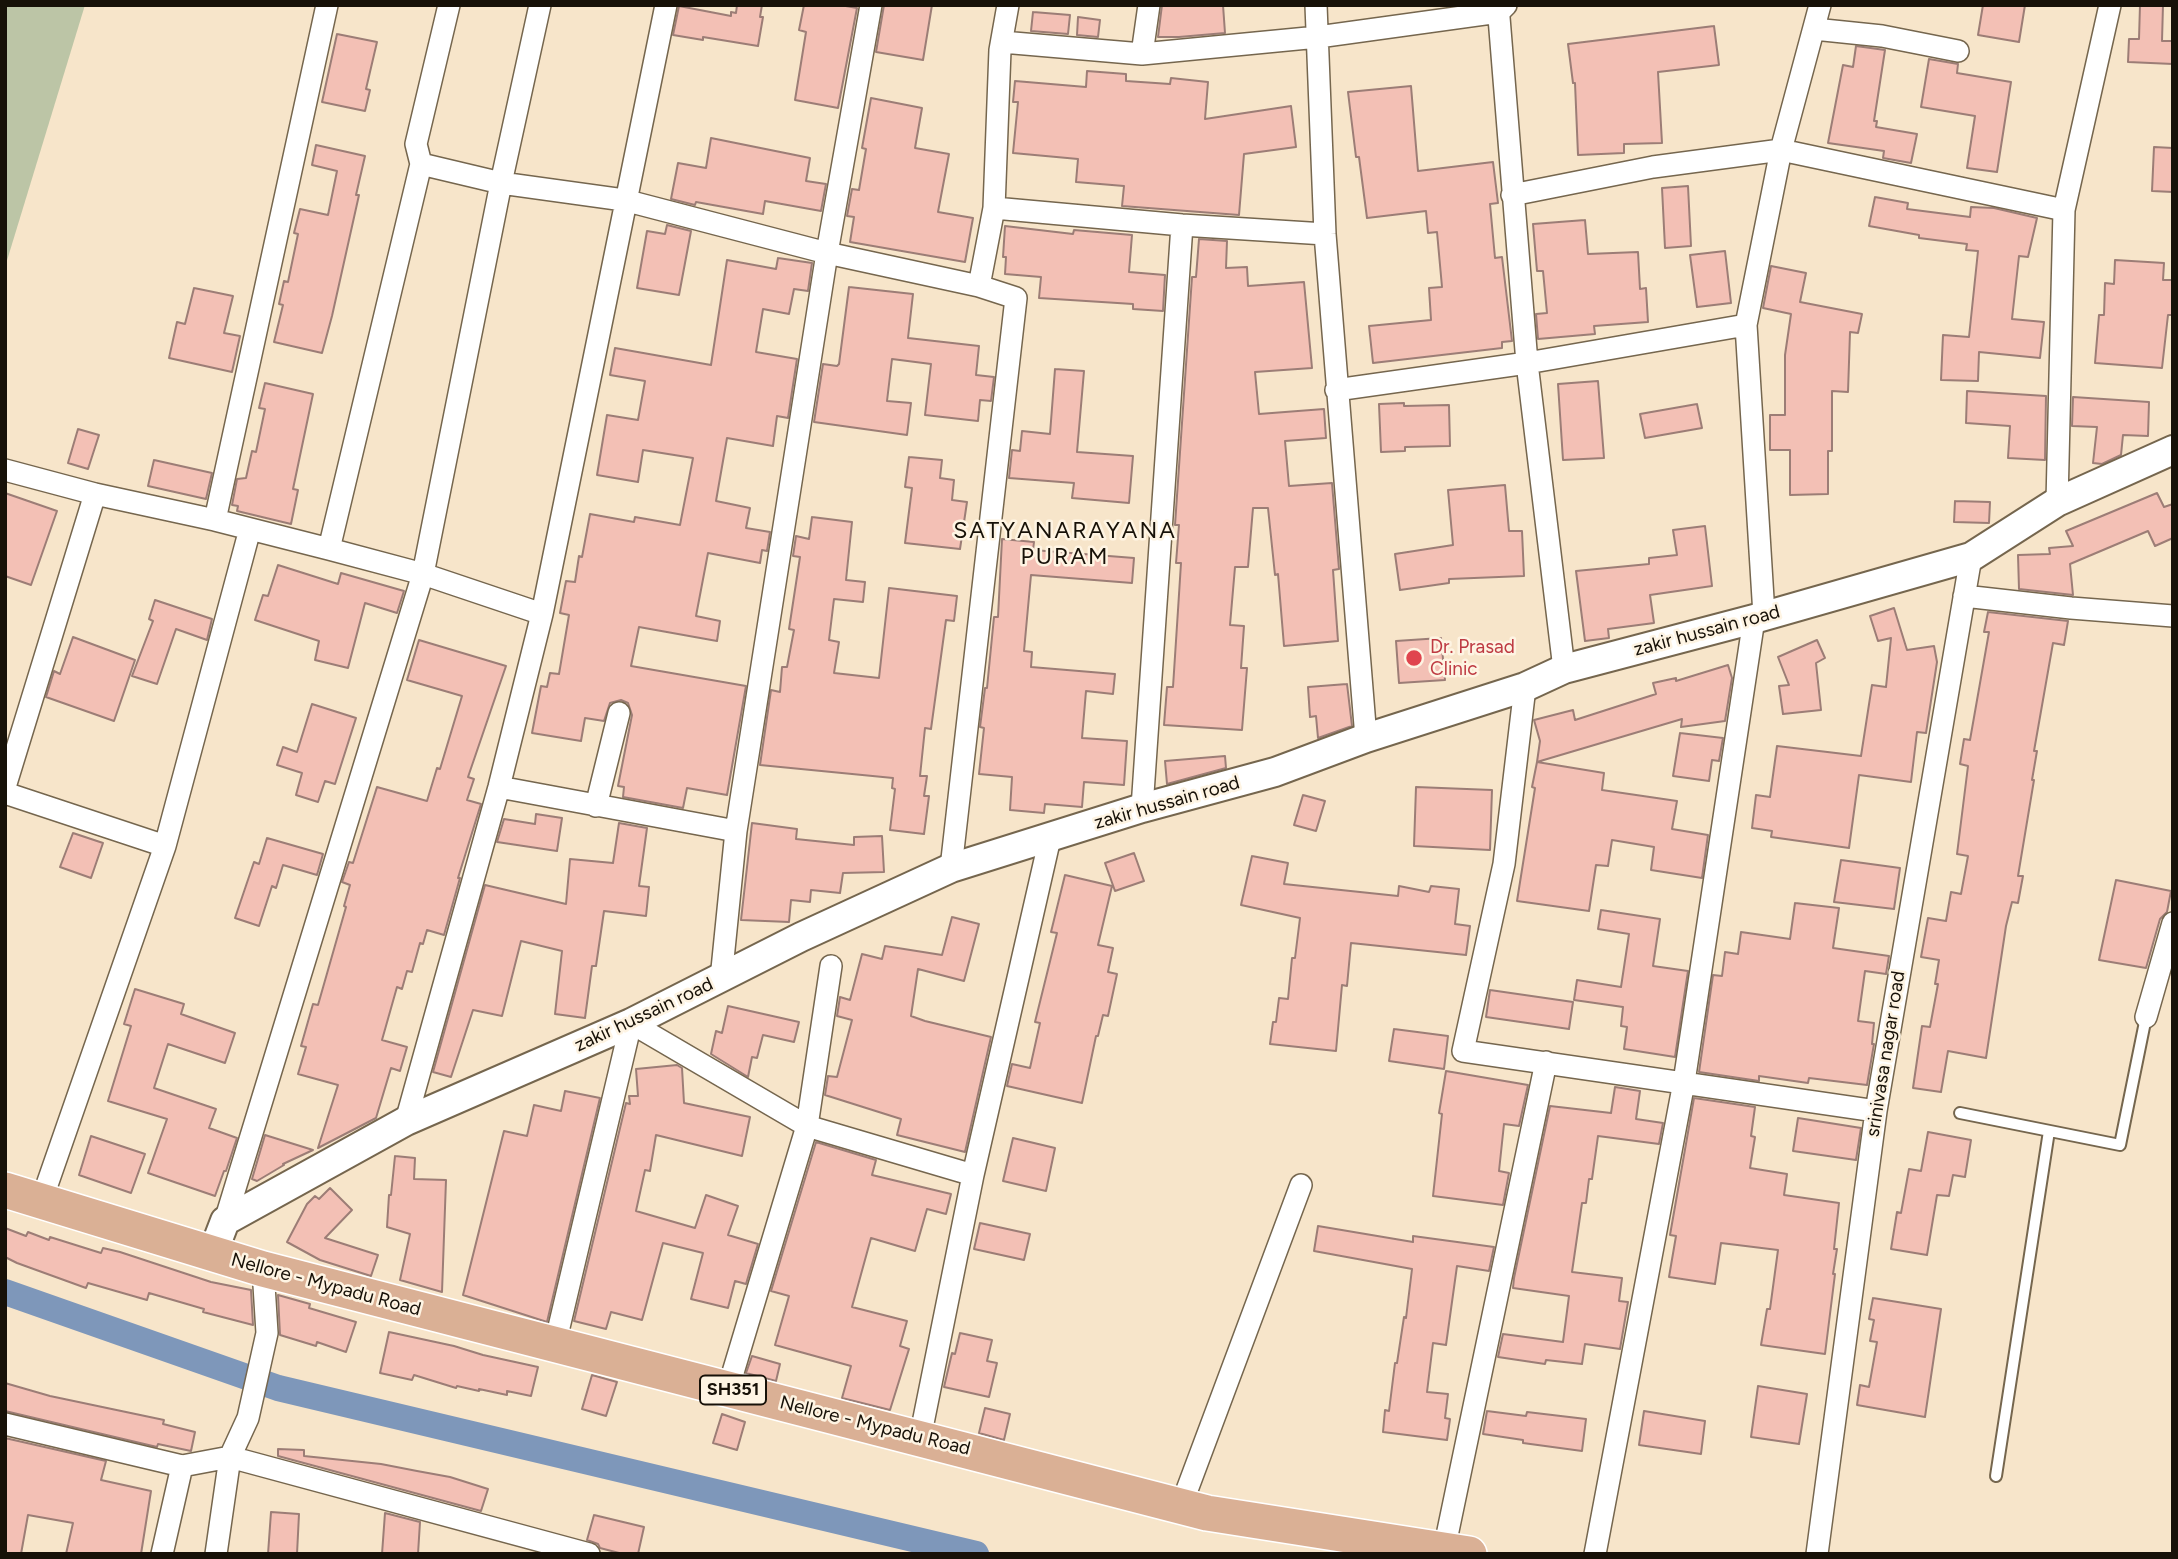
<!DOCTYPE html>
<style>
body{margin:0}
#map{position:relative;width:2178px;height:1559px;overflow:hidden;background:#f7e5ca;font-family:Figtree,sans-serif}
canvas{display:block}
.frame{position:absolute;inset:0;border:7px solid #171108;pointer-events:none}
</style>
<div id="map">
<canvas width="2178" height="1559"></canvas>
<div class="frame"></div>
</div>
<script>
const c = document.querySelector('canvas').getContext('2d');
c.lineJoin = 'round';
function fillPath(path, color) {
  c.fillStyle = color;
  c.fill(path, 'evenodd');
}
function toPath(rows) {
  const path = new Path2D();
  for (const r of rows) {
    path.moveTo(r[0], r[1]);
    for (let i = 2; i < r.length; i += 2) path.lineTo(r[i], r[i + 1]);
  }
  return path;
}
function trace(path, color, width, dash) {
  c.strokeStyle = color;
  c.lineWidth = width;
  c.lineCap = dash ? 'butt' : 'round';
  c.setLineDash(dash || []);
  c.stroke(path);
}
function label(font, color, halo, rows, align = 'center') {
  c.font = font + ' Figtree,sans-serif';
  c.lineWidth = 5;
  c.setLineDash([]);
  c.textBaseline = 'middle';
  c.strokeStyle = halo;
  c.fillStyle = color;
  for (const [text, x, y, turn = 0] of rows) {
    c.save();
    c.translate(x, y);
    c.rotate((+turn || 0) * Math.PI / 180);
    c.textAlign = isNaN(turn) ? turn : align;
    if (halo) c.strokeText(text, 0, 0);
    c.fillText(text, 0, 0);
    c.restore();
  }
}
fillPath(toPath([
 [5,5,85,5,5,267]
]), '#bcc5a6');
trace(toPath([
 [5,1292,278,1388,976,1554]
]), '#7e97ba', 26);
const building = toPath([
 [737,5,762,5,760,17,763,17,758,46,703,37,703,40,673,35,679,6,731,16,731,12,736,13,737,5],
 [804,5,840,5,857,8,838,108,795,100,806,32,799,30,804,5],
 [884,5,932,5,923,60,876,52,884,5],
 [1162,5,1223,5,1225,33,1179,37,1158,37,1162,5],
 [1983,5,2025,5,2019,42,1978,35,1983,5],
 [2140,5,2163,5,2162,41,2173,41,2173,64,2128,62,2129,39,2139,39,2140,5],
 [1033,12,1070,15,1068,34,1031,31,1033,12],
 [1078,17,1100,20,1098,37,1077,35,1078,17],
 [1714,26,1719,65,1658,72,1662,143,1624,144,1624,153,1578,155,1575,83,1573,83,1568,44,1714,26],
 [337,34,377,42,366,89,370,90,365,111,322,102,337,34],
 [1856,46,1885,50,1874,121,1877,121,1876,127,1917,134,1911,163,1883,158,1884,151,1828,143,1843,65,1853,67,1856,46],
 [1929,59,1958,64,1957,73,2011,82,1997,172,1967,168,1975,116,1921,107,1929,59],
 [1087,71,1126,74,1126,81,1170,84,1171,78,1208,82,1205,119,1291,106,1296,147,1244,154,1239,215,1122,206,1124,186,1076,182,1078,159,1013,153,1018,102,1013,102,1015,81,1086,87,1087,71],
 [1411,86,1418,171,1493,162,1498,203,1490,204,1495,258,1502,257,1512,341,1502,342,1502,348,1373,363,1369,326,1431,320,1429,288,1442,287,1437,232,1428,233,1426,211,1367,218,1359,157,1356,157,1348,92,1411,86],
 [871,98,922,108,915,148,949,154,938,212,973,218,965,262,850,242,854,217,847,216,852,189,859,190,866,149,862,148,871,98],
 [711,138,810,158,806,181,826,184,821,211,765,201,763,214,696,202,695,205,671,199,678,163,706,168,711,138],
 [316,145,365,156,356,195,359,195,332,316,322,353,274,342,283,305,279,304,284,281,288,282,298,234,294,233,300,209,328,215,337,171,312,165,316,145],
 [2154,147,2173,148,2173,192,2152,191,2154,147],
 [1688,186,1691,246,1665,248,1662,188,1688,186],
 [1875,197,1908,203,1907,209,1970,217,1971,207,1994,208,2037,218,2028,257,2019,256,2012,319,2044,322,2040,358,1979,352,1978,381,1941,380,1943,335,1969,337,1978,251,1966,250,1967,244,1919,238,1919,235,1869,226,1875,197],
 [1585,220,1588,254,1638,252,1640,289,1646,288,1648,322,1594,326,1595,334,1538,339,1536,314,1547,313,1543,271,1537,271,1533,224,1585,220],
 [667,225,691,231,679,295,637,288,647,231,665,234,667,225],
 [1005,226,1073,234,1074,230,1132,235,1129,272,1165,275,1163,311,1133,309,1133,304,1039,298,1041,277,1005,274,1006,257,1003,257,1005,226],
 [1199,239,1227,241,1226,268,1247,267,1248,286,1304,282,1312,368,1255,372,1259,414,1324,409,1326,438,1285,441,1289,486,1332,483,1339,569,1333,570,1338,641,1284,646,1278,574,1275,575,1268,508,1253,508,1248,567,1235,567,1230,625,1244,626,1241,668,1247,668,1242,730,1164,725,1167,687,1173,687,1178,610,1181,563,1176,563,1179,525,1175,525,1192,277,1196,277,1199,239],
 [1725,251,1731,303,1697,307,1690,255,1725,251],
 [778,258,812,263,808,291,794,289,789,314,763,309,756,352,797,359,788,418,777,416,773,446,727,438,716,501,750,508,746,528,770,532,767,551,762,550,760,563,708,553,696,616,720,621,717,641,639,627,631,666,746,686,727,795,687,788,683,808,623,797,624,787,618,786,632,715,628,703,621,700,610,703,604,721,585,718,581,741,532,733,541,686,547,687,550,673,559,674,569,615,560,613,566,581,575,582,579,556,582,557,590,514,634,522,635,517,680,525,693,458,643,450,638,482,597,475,607,415,638,420,645,381,610,375,615,348,711,365,727,260,776,269,778,258],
 [2115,260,2164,263,2163,280,2173,280,2173,315,2168,315,2162,368,2095,363,2099,315,2104,315,2105,283,2114,284,2115,260],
 [1771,266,1806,273,1800,302,1862,314,1858,333,1850,332,1848,392,1832,391,1832,451,1828,451,1828,494,1790,495,1790,450,1770,450,1770,415,1785,415,1785,355,1791,314,1763,308,1771,266],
 [849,287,913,294,908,338,979,346,976,375,994,377,991,401,980,400,978,421,925,415,931,364,892,359,887,401,911,403,907,435,814,422,823,364,837,366,839,364,849,287],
 [194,288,233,296,224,333,240,336,232,372,169,358,177,322,185,324,194,288],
 [1055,369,1084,371,1077,452,1133,456,1129,503,1072,498,1074,483,1009,478,1012,450,1020,451,1022,431,1050,434,1055,369],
 [1598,381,1604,458,1563,460,1558,384,1598,381],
 [265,383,313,394,293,489,298,490,291,524,237,511,238,506,232,505,237,479,246,478,252,451,256,452,265,409,259,408,265,383],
 [1967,391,2046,396,2045,460,2008,458,2010,426,1966,423,1967,391],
 [2073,397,2149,402,2148,436,2123,435,2121,455,2102,464,2093,463,2097,427,2072,426,2073,397],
 [1404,403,1404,406,1449,405,1450,446,1405,447,1405,451,1381,452,1379,404,1404,403],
 [1697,404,1702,428,1645,438,1640,414,1697,404],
 [78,429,99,435,88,469,68,463,78,429],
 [909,457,942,460,940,478,954,480,952,500,967,502,960,549,905,543,912,488,905,487,909,457],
 [154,460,212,473,206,499,148,486,154,460],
 [1505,485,1509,531,1522,531,1524,576,1449,579,1449,583,1400,590,1395,554,1453,545,1448,490,1505,485],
 [5,493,57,511,31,585,5,576,5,493],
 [2157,493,2164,507,2173,504,2173,538,2155,546,2148,531,2070,564,2073,595,2019,589,2018,555,2050,554,2049,548,2073,546,2066,531,2157,493],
 [1955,501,1990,502,1989,523,1954,522,1955,501],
 [812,517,852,522,846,580,865,582,863,602,834,599,829,640,839,642,834,673,879,678,889,588,957,596,954,621,946,620,931,729,925,728,920,776,927,776,924,796,929,796,924,834,890,830,895,789,892,788,893,778,760,765,771,690,780,692,782,667,787,667,794,630,789,629,800,557,793,556,796,536,809,539,812,517],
 [1705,526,1712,586,1650,595,1654,623,1608,629,1609,638,1585,641,1576,571,1649,564,1649,558,1677,555,1673,530,1705,526],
 [1002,539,1034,542,1033,550,1134,558,1132,583,1031,575,1024,651,1032,652,1031,667,1115,674,1113,694,1086,691,1082,738,1127,741,1124,785,1084,782,1082,807,1045,804,1044,813,1010,810,1012,777,979,774,984,728,980,727,985,688,987,688,994,617,998,617,1002,539],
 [278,565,338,584,341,573,404,591,397,613,365,603,348,668,315,660,319,641,255,620,263,595,268,596,278,565],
 [155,600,212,619,207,640,176,629,157,684,132,676,153,621,149,619,155,600],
 [1894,608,1907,650,1934,646,1937,662,1926,733,1917,732,1911,782,1859,775,1849,848,1771,837,1772,831,1752,828,1756,795,1770,797,1777,746,1861,756,1872,685,1886,687,1891,638,1878,641,1870,616,1894,608],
 [1988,612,2068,621,2064,645,2053,643,2034,751,2037,751,2032,780,2034,780,2018,876,2023,876,2018,903,2012,902,2006,926,1986,1058,1948,1051,1941,1092,1913,1088,1922,1026,1930,1027,1938,984,1935,984,1939,960,1921,957,1928,918,1946,921,1951,892,1961,894,1968,856,1957,854,1968,766,1960,764,1964,739,1970,740,1989,632,1984,632,1988,612],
 [73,637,135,660,114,721,46,697,54,671,60,674,73,637],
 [1441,638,1445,680,1399,683,1396,641,1441,638],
 [419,640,506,666,468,777,474,779,467,800,481,804,458,878,460,878,444,935,427,930,423,944,420,943,412,972,407,971,402,989,397,987,382,1040,407,1047,400,1071,391,1068,376,1118,318,1148,338,1085,298,1074,306,1047,301,1046,313,1004,318,1005,346,907,344,906,350,885,342,882,349,862,353,863,377,787,427,801,437,768,440,769,462,696,407,680,419,640],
 [1817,640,1825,658,1816,663,1821,710,1783,714,1779,686,1789,685,1778,657,1817,640],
 [1728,665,1732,678,1725,721,1681,727,1682,719,1537,762,1540,741,1534,720,1573,710,1575,720,1656,694,1653,683,1676,678,1676,681,1728,665],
 [1347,684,1352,726,1318,738,1316,716,1310,717,1308,687,1347,684],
 [312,704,356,718,335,784,325,781,318,802,296,795,302,773,277,765,283,747,297,752,312,704],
 [1680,733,1723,738,1719,761,1712,760,1709,781,1673,776,1680,733],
 [1225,756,1226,768,1167,784,1165,761,1225,756],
 [1537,762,1604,773,1602,790,1677,801,1672,829,1708,835,1702,878,1651,870,1654,847,1612,840,1608,866,1596,865,1589,911,1517,901,1535,788,1532,787,1537,762],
 [1416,787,1492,790,1490,850,1414,846,1416,787],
 [1303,795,1325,801,1316,831,1294,825,1303,795],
 [536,814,562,818,557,851,497,842,504,819,535,824,536,814],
 [619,823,647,828,639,886,649,887,646,916,604,911,596,966,592,966,585,1018,555,1014,562,951,521,941,502,1016,473,1010,451,1077,433,1072,485,885,566,904,570,859,613,863,619,823],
 [752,823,797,829,796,839,854,845,854,837,882,836,884,872,843,873,840,893,811,890,810,902,791,900,789,922,741,920,752,823],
 [73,833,103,843,91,878,60,867,73,833],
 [267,838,323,854,317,875,283,865,276,888,272,886,259,926,235,918,254,862,259,864,267,838],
 [1134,853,1144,881,1115,891,1105,863,1134,853],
 [1252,856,1288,863,1284,884,1398,896,1399,886,1429,892,1431,886,1459,889,1455,924,1470,926,1466,955,1351,943,1347,986,1342,985,1336,1051,1270,1044,1273,1022,1276,1022,1279,998,1288,999,1292,958,1295,958,1300,918,1241,905,1252,856],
 [1841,860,1900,868,1894,909,1834,902,1841,860],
 [1065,875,1112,886,1098,945,1113,948,1108,972,1117,974,1108,1016,1103,1015,1098,1036,1096,1036,1082,1103,1007,1086,1012,1064,1030,1068,1040,1023,1035,1022,1057,933,1051,932,1065,875],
 [2116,880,2171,891,2167,912,2160,919,2146,968,2099,960,2116,880],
 [1795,903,1839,908,1833,948,1889,956,1886,974,1865,971,1858,1021,1874,1023,1872,1044,1874,1044,1867,1085,1809,1078,1808,1083,1759,1076,1759,1081,1699,1072,1713,975,1722,976,1725,952,1738,954,1741,932,1790,939,1795,903],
 [1601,910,1660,919,1653,966,1688,971,1675,1057,1624,1049,1627,1027,1621,1026,1623,1007,1574,1000,1577,980,1621,987,1629,934,1598,929,1601,910],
 [952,917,979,924,964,981,918,969,911,1016,925,1021,991,1037,965,1152,897,1135,901,1119,825,1095,828,1076,837,1077,852,1020,837,1016,840,997,850,1000,862,954,882,959,885,946,942,955,952,917],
 [135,989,184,1004,181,1014,235,1033,225,1063,168,1044,154,1088,216,1109,209,1128,237,1138,226,1171,224,1171,215,1196,148,1173,167,1119,108,1101,131,1026,124,1024,135,989],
 [1490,990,1573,1002,1569,1029,1486,1017,1490,990],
 [728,1006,799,1022,794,1042,763,1035,757,1058,752,1057,748,1077,711,1054,716,1031,722,1033,728,1006],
 [1394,1029,1448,1036,1444,1069,1389,1061,1394,1029],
 [677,1065,682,1068,684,1103,750,1117,742,1156,656,1135,650,1171,645,1170,636,1211,695,1228,706,1195,738,1206,728,1235,758,1244,746,1284,735,1281,728,1308,691,1299,703,1253,663,1243,642,1320,611,1312,606,1329,574,1321,626,1103,630,1104,629,1096,638,1096,636,1069,677,1065],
 [1446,1071,1528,1085,1519,1126,1504,1124,1499,1171,1509,1173,1503,1205,1433,1196,1442,1114,1439,1113,1446,1071],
 [1615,1087,1640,1091,1636,1119,1663,1123,1659,1144,1598,1136,1592,1179,1589,1179,1586,1203,1582,1203,1572,1272,1622,1278,1619,1301,1628,1302,1620,1349,1585,1344,1582,1364,1546,1360,1545,1364,1498,1357,1503,1334,1563,1342,1569,1296,1513,1288,1514,1278,1550,1106,1611,1113,1615,1087],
 [565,1091,600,1098,547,1322,463,1295,504,1131,527,1136,534,1105,561,1111,565,1091],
 [1694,1098,1755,1107,1751,1136,1755,1137,1750,1168,1787,1174,1784,1195,1839,1203,1834,1249,1837,1249,1833,1274,1835,1274,1825,1354,1761,1345,1767,1309,1770,1309,1778,1250,1721,1243,1715,1284,1669,1277,1676,1236,1670,1235,1694,1098],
 [1798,1118,1861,1128,1856,1160,1793,1151,1798,1118],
 [1928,1132,1971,1140,1965,1177,1953,1175,1949,1196,1937,1195,1927,1255,1891,1249,1897,1212,1901,1213,1909,1169,1921,1171,1928,1132],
 [265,1135,313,1150,283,1164,284,1165,257,1181,252,1179,265,1135],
 [91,1136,145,1154,131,1193,79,1175,91,1136],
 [1013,1138,1055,1148,1046,1191,1003,1181,1013,1138],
 [816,1142,876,1160,872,1175,951,1194,946,1214,927,1209,915,1251,871,1238,852,1307,907,1321,900,1346,909,1349,890,1410,842,1398,851,1366,775,1345,789,1296,771,1291,816,1142],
 [395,1156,415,1158,414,1179,446,1180,442,1292,400,1280,410,1234,387,1227,389,1195,391,1195,395,1156],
 [330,1188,352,1210,325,1238,378,1255,371,1276,320,1260,287,1242,307,1204,315,1196,319,1199,330,1188],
 [980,1223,1030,1234,1024,1260,974,1249,980,1223],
 [1318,1226,1413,1242,1413,1236,1494,1247,1489,1271,1457,1266,1446,1345,1433,1343,1427,1392,1448,1394,1445,1418,1450,1419,1447,1440,1383,1432,1385,1410,1389,1411,1395,1363,1397,1363,1404,1317,1406,1318,1412,1269,1314,1251,1318,1226],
 [5,1228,26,1236,28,1232,49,1240,50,1237,101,1253,103,1248,120,1252,211,1282,251,1290,253,1325,203,1312,204,1309,149,1293,147,1300,88,1283,86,1288,17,1263,5,1257,5,1228],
 [278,1295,310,1304,309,1308,356,1322,346,1352,317,1342,316,1346,280,1335,278,1295],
 [1873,1298,1941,1309,1925,1417,1857,1405,1860,1385,1869,1387,1877,1342,1870,1341,1874,1320,1869,1319,1873,1298],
 [389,1332,454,1346,483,1355,538,1367,531,1396,507,1391,507,1395,479,1389,479,1391,457,1386,456,1388,414,1375,412,1380,380,1373,389,1332],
 [960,1333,992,1340,987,1361,997,1363,989,1397,944,1387,952,1353,955,1354,960,1333],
 [752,1356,780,1364,776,1381,746,1373,752,1356],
 [592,1375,617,1382,606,1416,582,1409,592,1375],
 [5,1383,50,1396,164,1420,163,1424,195,1432,191,1451,158,1444,157,1447,5,1411,5,1383],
 [1758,1386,1807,1394,1799,1444,1751,1437,1758,1386],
 [985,1408,1010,1414,1004,1440,979,1433,985,1408],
 [1487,1411,1526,1416,1527,1412,1586,1419,1582,1451,1523,1443,1523,1440,1483,1434,1487,1411],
 [1644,1411,1705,1421,1701,1454,1639,1445,1644,1411],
 [722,1414,745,1422,737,1450,713,1443,722,1414],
 [5,1438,106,1461,101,1480,151,1491,141,1554,66,1554,73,1523,28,1515,21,1554,5,1554,5,1438],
 [278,1449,304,1450,304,1456,381,1464,417,1471,450,1477,488,1489,481,1511,278,1456,278,1449],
 [271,1512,299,1514,297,1554,268,1554,271,1512],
 [385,1513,420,1522,418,1554,382,1554,385,1513],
 [594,1515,644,1527,638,1554,623,1554,600,1548,598,1544,587,1540,594,1515]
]);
fillPath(building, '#f3c0b5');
trace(building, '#9c7d76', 2);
const service = toPath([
 [1960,1113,2120,1145,2146,1017],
 [1996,1476,2049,1131]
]);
const minor = toPath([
 [1316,5,1325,234,1366,738],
 [1498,5,1527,363,1564,669],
 [1814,29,1882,36,1958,51],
 [1002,42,1142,54,1318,37,1499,12,1506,5],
 [1142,54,1149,5],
 [421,164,501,183,624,200,827,253,979,286],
 [1512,195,1653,167,1781,150,2064,210],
 [994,208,1182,225,1325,234],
 [1336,390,1527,363,1746,325],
 [5,470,95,494,215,520,329,549,423,574,542,614],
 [2057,502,2064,210,2110,5],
 [215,520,327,5],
 [329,549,421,164,416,144,449,5],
 [1964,596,2071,608,2173,616],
 [1764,615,1746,325,1781,150,1820,5],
 [1525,687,1504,864,1463,1051,1876,1111],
 [5,787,95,494],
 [499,787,736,831],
 [5,793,165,846],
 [596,806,619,713],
 [1142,808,1182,225],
 [951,868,1016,298,979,286,994,208,1000,50,1008,5],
 [721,979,736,831,827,253,871,5],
 [2146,1017,2173,923],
 [406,1121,499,787,542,614,666,5],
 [41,1202,165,846,250,529],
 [225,1221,423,574,501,183,540,5],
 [555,1344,631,1023,807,1126,973,1175],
 [728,1389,807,1126,831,966],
 [5,1424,182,1466,230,1457,248,1418,267,1333,263,1269],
 [920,1438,973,1175,1050,838],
 [1181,1506,1301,1185],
 [1444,1550,1546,1062],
 [162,1554,182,1466],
 [216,1554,230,1457,589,1554],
 [1595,1554,1684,1082,1754,619],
 [1817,1554,1876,1111,1971,557]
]);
const tertiary = toPath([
 [212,1255,225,1221,406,1121,631,1023,801,937,951,868,1142,808,1275,772,1366,738,1525,687,1564,669,1754,619,1971,557,2057,502,2173,450]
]);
const primary = toPath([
 [5,1190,263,1269,1207,1513,1469,1554]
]);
trace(service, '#75664e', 14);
trace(minor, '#75664e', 24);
trace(tertiary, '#75664e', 32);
trace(primary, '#fff', 38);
trace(service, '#fff', 10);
trace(minor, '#fff', 21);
trace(tertiary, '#fff', 28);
trace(primary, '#dab095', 35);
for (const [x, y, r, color] of [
 [1414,658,9,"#e0444e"]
]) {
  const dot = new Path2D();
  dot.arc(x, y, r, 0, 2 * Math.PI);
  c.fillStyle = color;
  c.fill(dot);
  trace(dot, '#fef4e3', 2.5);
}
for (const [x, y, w] of [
 [733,1390,66]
]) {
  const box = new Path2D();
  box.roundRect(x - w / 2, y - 14.5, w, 29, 5);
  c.fillStyle = '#fef4e3';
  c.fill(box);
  trace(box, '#171108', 2);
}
label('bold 18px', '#171108', null, [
 ["SH351",733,1390]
]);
label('19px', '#171108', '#fef4e3', [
 ["zakir hussain road",1707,631,-15],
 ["zakir hussain road",1167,803,-16],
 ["zakir hussain road",644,1015,-25],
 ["srinivasa nagar road",1886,1054,-81],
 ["Nellore - Mypadu Road",326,1285,15],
 ["Nellore - Mypadu Road",875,1426,14]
]);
label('19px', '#be3a42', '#fef4e3', [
 ["Dr. Prasad",1430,647],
 ["Clinic",1430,669]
], 'left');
c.letterSpacing = '2px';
label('23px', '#171108', '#fef4e3', [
 ["SATYANARAYANA",1065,531],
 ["PURAM",1065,557]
]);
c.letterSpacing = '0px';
</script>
